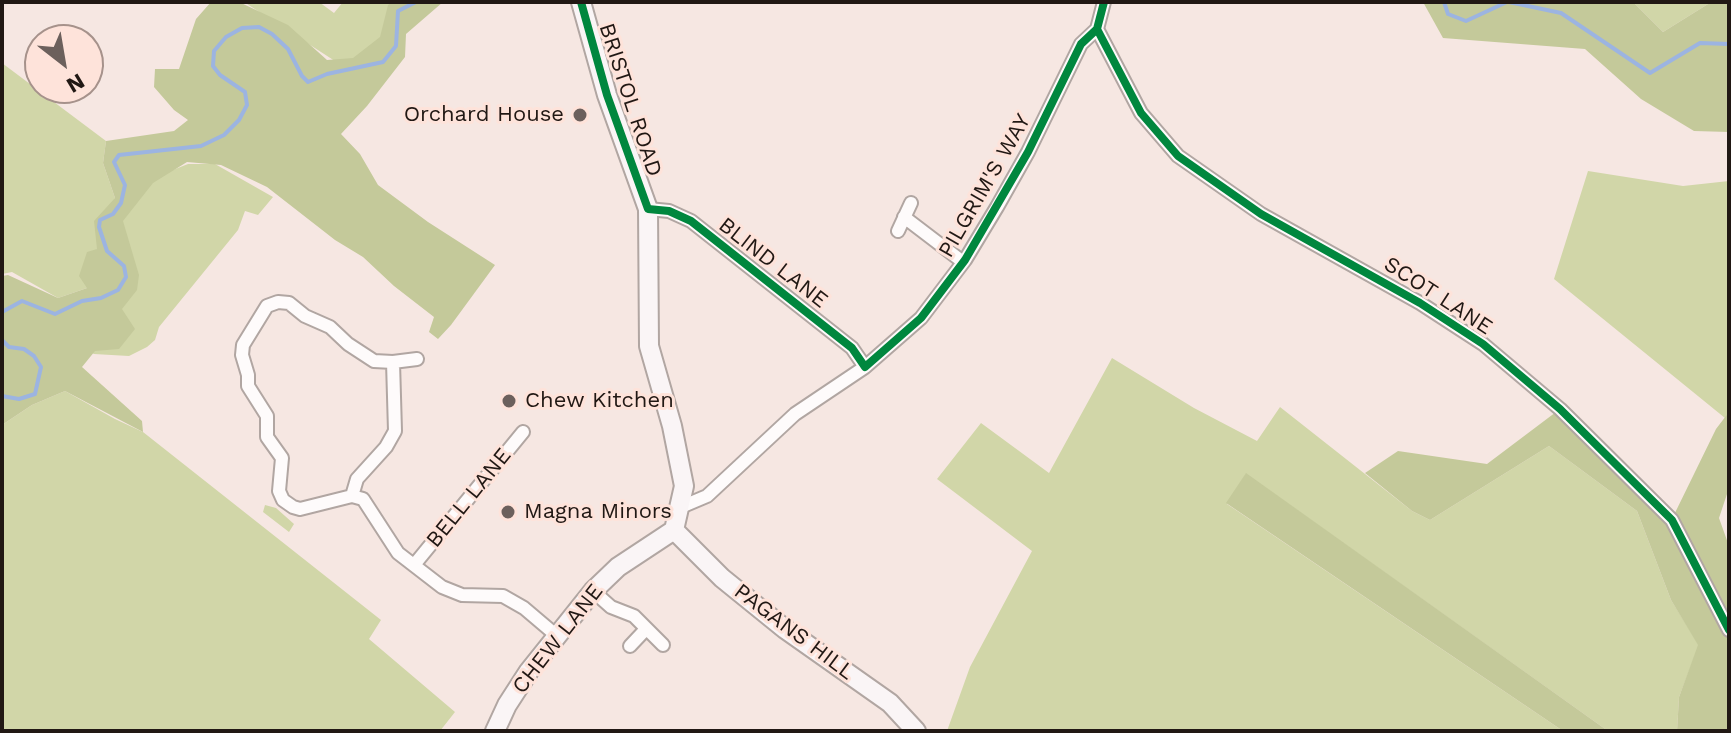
<!DOCTYPE html>
<style>
body{margin:0}
#map{position:relative;width:1731px;height:733px;overflow:hidden;background:#f6e7e2;font-family:"Work Sans",sans-serif}
canvas{display:block}
.frame{position:absolute;inset:0;border:4px solid #211814;pointer-events:none}
.north{position:absolute;left:24px;top:24px;width:80px;height:80px;box-sizing:border-box;background:#fee3da;border:2px solid #a6928b;border-radius:50%;rotate:149deg;font-size:22px;font-weight:700;line-height:32px;text-align:center;color:#211814}
.north::after{content:'';display:block;margin:auto;width:28px;height:36px;background:#6c605c;clip-path:polygon(50% 0,100% 100%,50% 72%,0 100%)}
</style>
<div id="map">
<canvas width="1731" height="733"></canvas>
<div class="frame"></div>
<div class="north">N</div>
</div>
<script>
const c = document.querySelector('canvas').getContext('2d');
c.lineJoin = 'round';
function fillPath(path, color) {
  c.fillStyle = color;
  c.fill(path, 'evenodd');
}
function toPath(rows) {
  const path = new Path2D();
  for (const r of rows) {
    path.moveTo(r[0], r[1]);
    for (let i = 2; i < r.length; i += 2) path.lineTo(r[i], r[i + 1]);
  }
  return path;
}
function trace(path, color, width, dash) {
  c.strokeStyle = color;
  c.lineWidth = width;
  c.lineCap = dash ? 'butt' : 'round';
  c.setLineDash(dash || []);
  c.stroke(path);
}
function label(font, color, halo, rows, align = 'center') {
  c.font = font + ' "Work Sans",sans-serif';
  c.lineWidth = 6;
  c.setLineDash([]);
  c.textBaseline = 'middle';
  c.strokeStyle = halo;
  c.fillStyle = color;
  for (const [text, x, y, turn = 0] of rows) {
    c.save();
    c.translate(x, y);
    c.rotate((+turn || 0) * Math.PI / 180);
    c.textAlign = isNaN(turn) ? turn : align;
    if (halo) c.strokeText(text, 0, 0);
    c.fillText(text, 0, 0);
    c.restore();
  }
}
fillPath(toPath([
 [244,2,319,2,334,13,343,2,398,2,387,45,341,65],
 [1633,2,1717,2,1708,4,1663,32],
 [2,63,106,141,103,163,115,198,97,249,87,288,58,298,12,272,2,274],
 [188,164,215,164,273,197,258,215,245,211,238,230,159,327,155,340,147,347,129,356,94,354,48,329,91,304,114,229,150,179],
 [1588,171,1683,186,1729,181,1729,412,1725,418,1554,279],
 [1112,358,1194,408,1257,441,1280,407,1412,511,1430,520,1549,446,1637,511,1671,600,1699,645,1679,697,1677,731,1608,731,1246,474,1227,504,1563,731,947,731,970,667,1032,551,937,479,981,423,1049,473],
 [65,391,115,419,143,432,381,620,369,639,455,712,440,731,2,731,2,425,32,405],
 [265,505,276,508,294,524,289,532,263,512]
]), '#d1d6a8');
fillPath(toPath([
 [211,2,239,2,288,25,327,60,353,58,380,37,388,5,392,2,443,2,406,34,405,57,367,106,341,134,360,154,378,185,428,222,495,265,451,325,438,339,429,332,434,317,394,286,363,257,335,240,267,187,221,165,187,162,153,183,123,221,139,275,137,290,122,309,135,329,119,349,95,351,82,367,142,421,143,432,65,391,32,405,2,425,2,276,8,275,58,298,87,288,79,276,87,252,97,249,94,221,115,198,103,163,106,141,174,131,188,120,174,110,154,87,155,69,179,69,196,19],
 [1423,2,1633,2,1663,32,1708,4,1729,2,1729,132,1694,131,1641,99,1585,49,1443,38],
 [1560,409,1672,519,1716,429,1729,412,1729,488,1719,518,1729,546,1729,731,1677,731,1679,697,1698,645,1671,600,1637,511,1549,446,1430,520,1412,511,1365,473,1398,451,1487,464],
 [1246,473,1608,731,1563,731,1226,503]
]), '#c4c99a');
trace(toPath([
 [1444,2,1448,14,1466,21,1507,2],
 [1509,2,1561,13,1650,73,1700,43,1729,44],
 [2,312,22,301,55,314,82,301,101,298,118,290,126,277,124,266,107,251,99,227,100,220,113,214,121,203,125,185,114,162,119,155,201,146,224,135,239,120,247,105,245,92,220,75,213,66,214,51,226,37,242,28,259,27,272,34,288,49,302,76,308,82,327,74,383,62,396,46,398,11,416,2],
 [2,340,9,347,24,349,34,356,41,367,35,394,19,399,2,396]
]), '#9cb4e1', 4);
const street = toPath([
 [1097,29,1141,113,1178,156,1261,214,1420,303,1483,344,1560,409,1672,520,1729,630],
 [648,209,669,211,691,221,852,348,865,367],
 [904,217,963,262],
 [898,231,911,203],
 [393,362,374,361,348,344,330,327,305,316,289,303,278,302,267,306,243,345,242,355,248,375,248,386,267,416,267,437,282,458,279,491,283,500,293,507,300,509,352,496,363,499,398,553,442,587,462,595,503,596,524,608,557,636],
 [352,496,357,479,386,447,395,431,393,362,417,359],
 [681,507,707,496,795,414,865,367,921,318,965,260,997,207,1028,152,1081,44,1097,29,1104,2],
 [414,565,523,432],
 [593,591,611,607,634,616,663,645],
 [630,646,646,629]
]);
const secondary = toPath([
 [581,2,607,95,648,209,649,346,672,426,684,486,674,530],
 [674,530,722,578,785,629,890,703,916,731],
 [495,731,507,705,529,671,593,591,618,567,674,530]
]);
trace(street, '#b1a6a2', 16);
trace(secondary, '#b1a6a2', 22);
trace(street, '#fefbfb', 12);
trace(secondary, '#faf5f6', 18);
trace(toPath([
 [581,2,607,95,648,209,669,211,691,221,852,348,865,367,921,318,965,260,1028,152,1081,44,1097,29,1104,2],
 [1097,29,1141,113,1178,156,1261,214,1420,303,1483,344,1560,409,1672,520,1729,630]
]), '#00873e', 8);
for (const [x, y, r, color] of [
 [580,115,8,"#6c605c"],
 [509,401,8,"#6c605c"],
 [508,512,8,"#6c605c"]
]) {
  const dot = new Path2D();
  dot.arc(x, y, r, 0, 2 * Math.PI);
  c.fillStyle = color;
  c.fill(dot);
  trace(dot, '#fee3da', 3);
}
label('22px', '#211814', '#fee3da', [
 ["BRISTOL ROAD",630,100,72],
 ["PILGRIM'S WAY",985,186,-60],
 ["BLIND LANE",773,263,38],
 ["SCOT LANE",1438,296,33],
 ["BELL LANE",469,498,-51],
 ["PAGANS HILL",794,632,37],
 ["CHEW LANE",558,639,-52]
]);
label('22px', '#211814', '#fee3da', [
 ["Orchard House",564,115,"right"],
 ["Chew Kitchen",525,401],
 ["Magna Minors",524,512]
], 'left');
</script>
